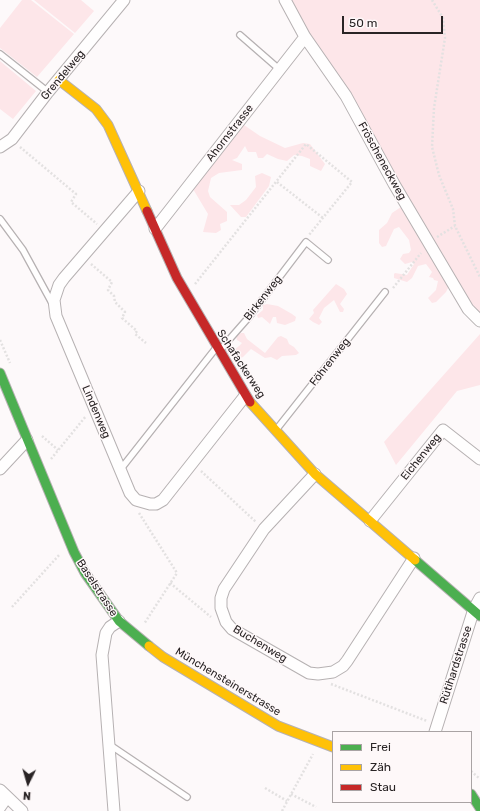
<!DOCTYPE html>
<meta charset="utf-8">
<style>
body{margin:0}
#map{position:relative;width:480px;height:811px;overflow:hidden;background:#fdf9fa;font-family:Rubik,sans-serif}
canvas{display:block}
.legend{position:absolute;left:332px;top:731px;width:140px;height:72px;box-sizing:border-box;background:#fef8f9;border:1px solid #a9a3a4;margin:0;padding:5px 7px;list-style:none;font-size:12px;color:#292425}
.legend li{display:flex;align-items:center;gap:8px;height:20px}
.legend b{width:20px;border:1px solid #a9a3a4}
.north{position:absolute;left:8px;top:763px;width:40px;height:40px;-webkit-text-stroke:3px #fef8f9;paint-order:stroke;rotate:185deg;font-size:11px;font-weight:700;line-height:16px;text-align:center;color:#292425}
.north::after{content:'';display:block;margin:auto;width:14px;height:18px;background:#292425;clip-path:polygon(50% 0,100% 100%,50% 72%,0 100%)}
.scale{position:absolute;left:342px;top:16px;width:101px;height:18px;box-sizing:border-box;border:2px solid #292425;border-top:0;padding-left:5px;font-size:12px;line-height:14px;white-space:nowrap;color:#292425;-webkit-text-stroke:3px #fef8f9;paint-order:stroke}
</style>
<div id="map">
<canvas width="480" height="811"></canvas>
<ul class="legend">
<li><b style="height:5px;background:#4caf50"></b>Frei</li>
<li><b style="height:5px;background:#ffc107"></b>Zäh</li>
<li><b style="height:5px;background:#c62828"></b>Stau</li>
</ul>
<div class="north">N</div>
<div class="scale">50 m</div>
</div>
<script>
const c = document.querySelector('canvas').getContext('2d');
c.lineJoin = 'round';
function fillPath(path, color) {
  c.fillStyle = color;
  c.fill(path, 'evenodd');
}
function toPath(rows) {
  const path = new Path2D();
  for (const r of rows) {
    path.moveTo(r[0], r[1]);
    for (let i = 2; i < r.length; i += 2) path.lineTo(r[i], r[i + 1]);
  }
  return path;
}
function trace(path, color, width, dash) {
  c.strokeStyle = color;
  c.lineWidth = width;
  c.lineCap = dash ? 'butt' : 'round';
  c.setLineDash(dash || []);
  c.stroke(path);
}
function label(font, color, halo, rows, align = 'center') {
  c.font = font + ' Rubik,sans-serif';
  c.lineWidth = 3;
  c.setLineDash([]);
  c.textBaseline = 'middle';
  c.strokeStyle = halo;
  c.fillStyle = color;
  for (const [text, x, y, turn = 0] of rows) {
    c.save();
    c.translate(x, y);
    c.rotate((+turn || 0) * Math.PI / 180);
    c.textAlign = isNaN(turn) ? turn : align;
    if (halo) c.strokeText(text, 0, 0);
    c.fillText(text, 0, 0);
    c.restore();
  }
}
fillPath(toPath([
 [22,0,31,0,74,34,37,77,0,48,0,28],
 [34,0,81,0,94,11,75,33],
 [285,0,480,0,480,321],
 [0,61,36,91,13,119,0,109],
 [244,125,260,136,285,148,303,143,310,144,325,164,321,171,310,166,310,159,302,156,294,155,287,161,278,159,267,154,263,158,258,158,256,152,248,152,245,146,237,158,232,160,242,164,242,170,219,173,211,178,208,191,210,197,227,212,227,221,220,224,221,230,216,233,203,232,208,214,193,189],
 [262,173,271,177,269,186,246,217,241,217,230,205,239,205,246,200,256,187,255,176],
 [401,207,450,284,446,292,436,302,432,303,428,298,436,290,438,281,434,280,433,278,429,277,432,272,426,264,418,266,412,278,407,282,394,278,394,274,395,273,407,275,414,264,412,262,405,264,400,259,403,254,409,253,411,250,409,240,399,227,394,229,386,246,382,247,379,243,379,230,387,223,392,213],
 [336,284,344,289,347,294,340,304,344,309,343,312,340,312,334,300,324,308,319,318,322,322,319,325,313,322,309,319,314,313,313,310],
 [267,304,278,306,292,314,296,317,295,321,285,325,277,323,276,317,273,317,270,324,262,317,258,318,257,315,263,310,263,305],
 [241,333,244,333,247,339,265,353,278,337,281,336,287,339,289,344,294,347,299,353,296,355,282,356,277,360,271,357,265,358,251,349,243,357,236,360,225,350,234,350,239,346,242,343,237,340,236,336],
 [480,334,480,385,457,391,396,465,384,442]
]), '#fde6e9');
const lane = toPath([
 [240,35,279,69],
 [0,54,48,92],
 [0,219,23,250,52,303],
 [220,350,249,317,306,242,328,260],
 [276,430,385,292],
 [120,470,216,348],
 [110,745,187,797]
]);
const street = toPath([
 [285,0,305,37,346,96,394,184,468,309,480,321],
 [0,147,12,139,48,92,124,0],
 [139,191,64,278,59,285,54,300,56,316,130,493,136,500,150,504,156,504,163,500,245,396],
 [155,229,305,37],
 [0,469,27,440],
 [315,474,264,529,224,589,221,598,221,608,226,622,232,629,309,673,318,674,333,672,343,666,347,661,414,558],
 [370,521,443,430,480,459],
 [435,732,474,609,480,598],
 [0,790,22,811],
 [0,807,7,797],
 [114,811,102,655,106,633,110,627,119,621]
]);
const fast = toPath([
 [0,373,74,552,85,573,119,621,149,646],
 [415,560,480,616],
 [471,794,480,808]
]);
const slow = toPath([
 [59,80,96,109,108,125,147,211],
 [250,402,315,474,415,560],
 [149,646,163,657,278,726,333,747]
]);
const jam = toPath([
 [147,211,177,278,250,402]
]);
trace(lane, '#b6b1b2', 8);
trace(street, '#b6b1b2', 13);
trace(fast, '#b6b1b2', 11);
trace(slow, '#b6b1b2', 11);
trace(jam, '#b6b1b2', 11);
trace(toPath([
 [432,0,443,18,445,38,434,108,432,147,439,175,453,209,455,226,480,277],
 [20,147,76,194,71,202,97,224],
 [277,182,323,218],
 [437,237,455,226],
 [91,264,112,282,108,290,114,296,115,302,125,312,122,318,137,331,135,334,146,343],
 [195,284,306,144,352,182,309,235],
 [393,288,421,253],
 [0,340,10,363],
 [42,436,58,450],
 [51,459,86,416],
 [201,471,256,522],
 [139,513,177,573,144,624],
 [170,583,211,617],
 [12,607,60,554],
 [331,684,427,721],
 [471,771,480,779],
 [265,788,287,801],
 [291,794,316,807],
 [282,811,313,754]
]), '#e3e1e1', 2.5, [2, 2]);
trace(lane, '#fffefe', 5.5);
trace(street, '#fffefe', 11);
trace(fast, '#4caf50', 9);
trace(slow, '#ffc107', 9);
trace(jam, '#c62828', 9);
label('11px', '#292425', '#fef8f9', [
 ["Grendelweg",63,75,-50],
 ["Ahornstrasse",230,133,-52],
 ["Fröscheneckweg",382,161,61],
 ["Birkenweg",263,298,-52],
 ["Föhrenweg",330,362,-52],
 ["Schafackerweg",241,364,57],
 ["Lindenweg",96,412,67],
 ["Eichenweg",421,457,-51],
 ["Baselstrasse",97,588,57],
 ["Buchenweg",260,644,31],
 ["Rütihardstrasse",456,665,-72],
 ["Münchensteinerstrasse",228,682,31]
]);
</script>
